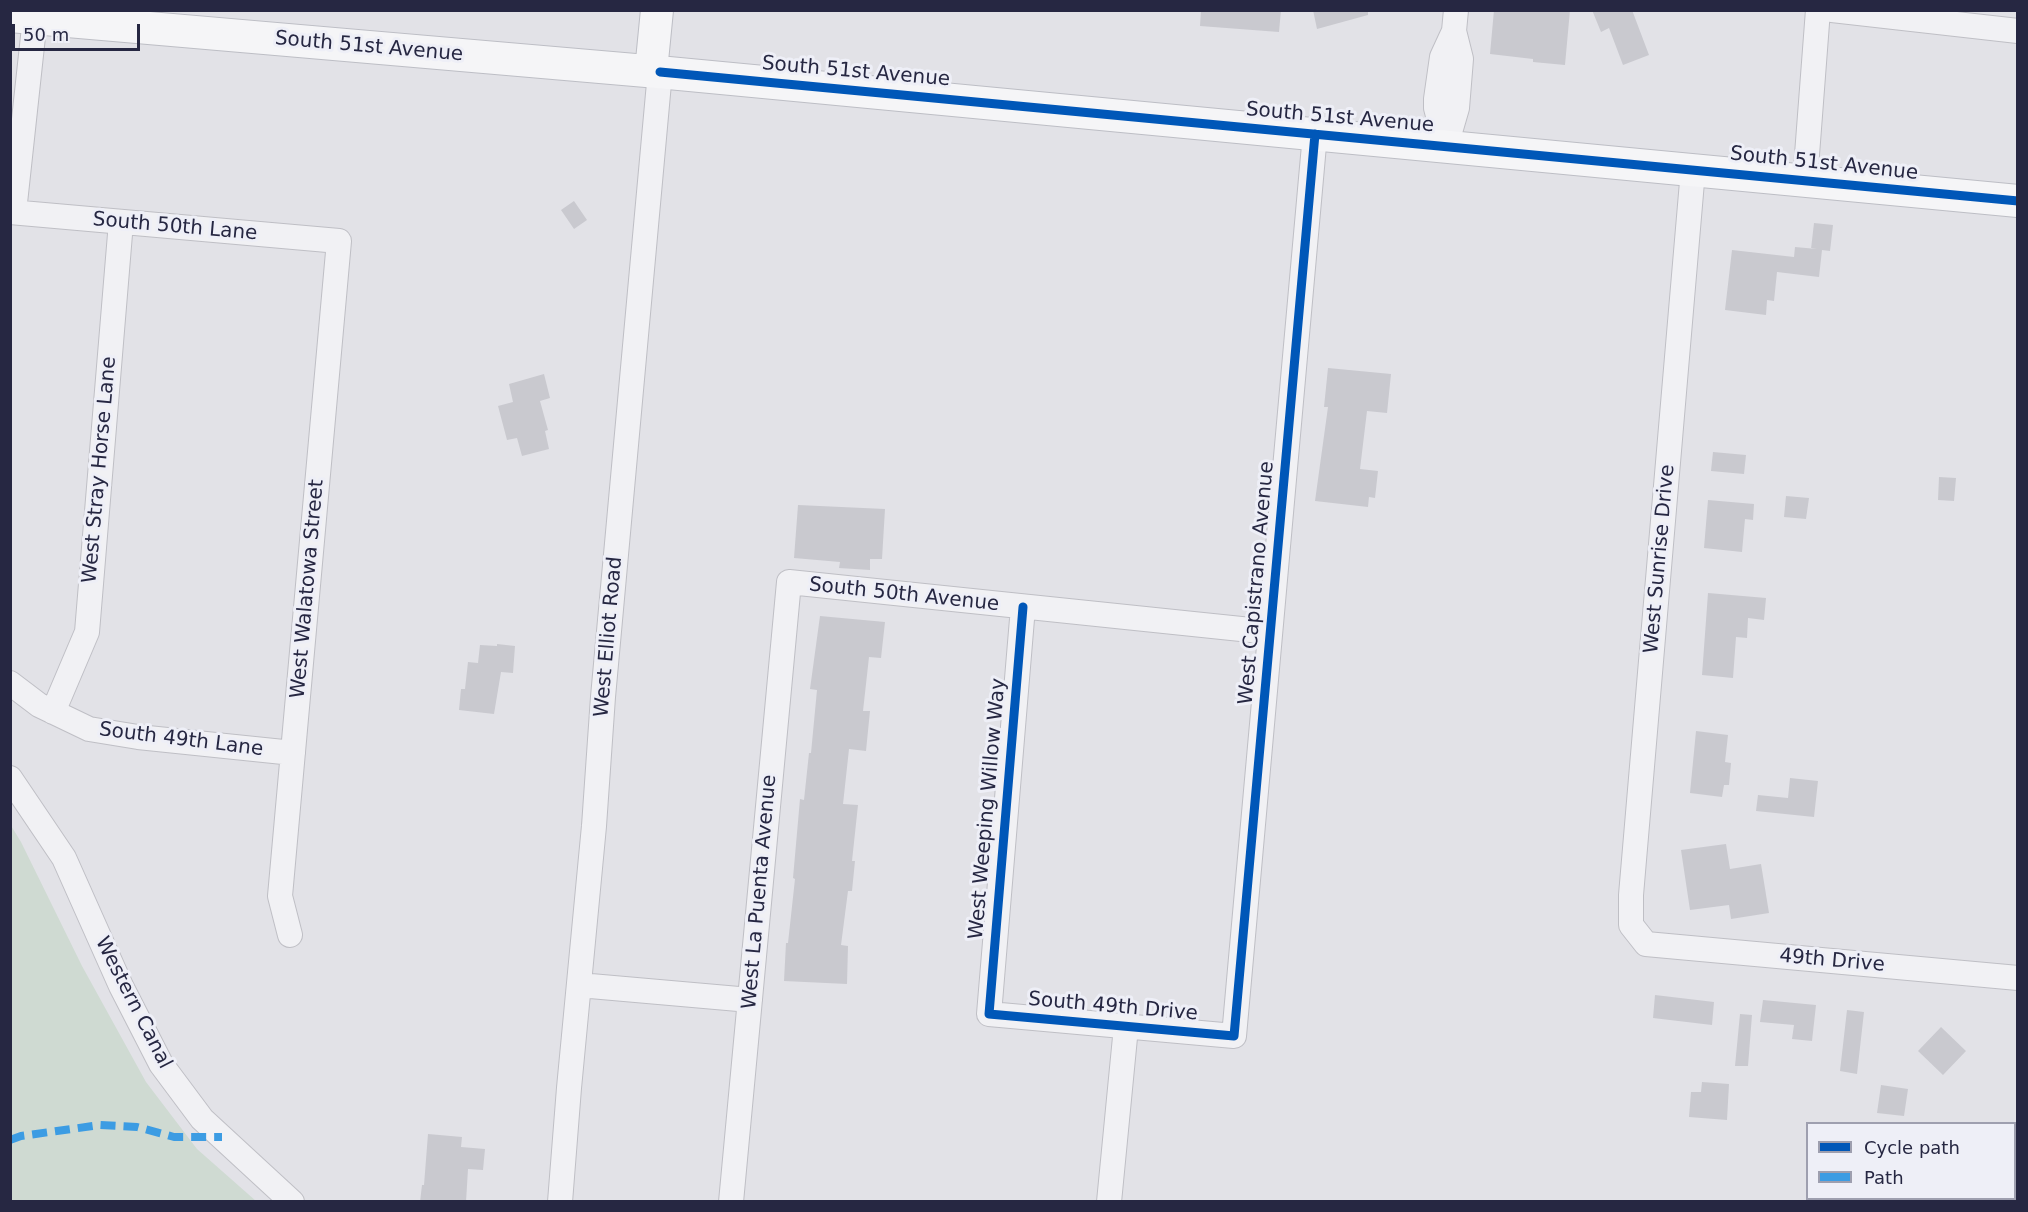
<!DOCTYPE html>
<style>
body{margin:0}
#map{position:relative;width:2028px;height:1212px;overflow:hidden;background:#e2e2e7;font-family:"DejaVu Sans",sans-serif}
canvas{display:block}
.frame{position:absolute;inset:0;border:12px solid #262742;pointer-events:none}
.legend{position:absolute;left:1806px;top:1122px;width:210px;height:78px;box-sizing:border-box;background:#eeeff7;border:2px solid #9e9faf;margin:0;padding:8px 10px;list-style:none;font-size:18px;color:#262742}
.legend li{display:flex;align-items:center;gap:12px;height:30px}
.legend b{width:30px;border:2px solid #9e9faf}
.scale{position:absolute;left:12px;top:24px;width:128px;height:27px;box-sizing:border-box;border:3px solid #262742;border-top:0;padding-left:8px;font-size:18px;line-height:21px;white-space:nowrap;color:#262742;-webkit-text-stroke:4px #eeeff7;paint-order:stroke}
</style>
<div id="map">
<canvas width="2028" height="1212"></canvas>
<div class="frame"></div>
<ul class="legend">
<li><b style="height:8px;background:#0057b8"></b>Cycle path</li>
<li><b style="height:8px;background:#3c9ce3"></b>Path</li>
</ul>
<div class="scale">50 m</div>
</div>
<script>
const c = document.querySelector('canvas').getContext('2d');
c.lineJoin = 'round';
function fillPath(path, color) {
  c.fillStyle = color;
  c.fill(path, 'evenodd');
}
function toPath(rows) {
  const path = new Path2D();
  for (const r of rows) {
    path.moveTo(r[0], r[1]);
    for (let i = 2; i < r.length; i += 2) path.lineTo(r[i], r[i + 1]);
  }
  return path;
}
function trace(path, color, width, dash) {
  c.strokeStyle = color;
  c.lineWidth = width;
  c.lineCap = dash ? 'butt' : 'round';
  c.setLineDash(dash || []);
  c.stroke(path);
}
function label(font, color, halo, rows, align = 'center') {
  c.font = font + ' "DejaVu Sans",sans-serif';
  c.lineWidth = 6;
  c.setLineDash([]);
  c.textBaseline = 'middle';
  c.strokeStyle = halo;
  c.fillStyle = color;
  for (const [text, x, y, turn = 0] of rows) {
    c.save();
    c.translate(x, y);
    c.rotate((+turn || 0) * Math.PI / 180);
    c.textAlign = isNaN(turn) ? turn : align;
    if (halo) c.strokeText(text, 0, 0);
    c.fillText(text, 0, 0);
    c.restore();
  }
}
fillPath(toPath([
 [10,824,21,842,82,966,146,1082,197,1149,256,1201,11,1201]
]), '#cfdad2');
fillPath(toPath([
 [1201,10,1281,10,1279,32,1200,26],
 [1313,10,1368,10,1368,15,1317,29],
 [1494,10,1570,10,1565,65,1533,62,1533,59,1490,54],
 [1592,10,1632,10,1649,55,1623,65,1609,28,1601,32],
 [574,201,587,220,574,229,561,210],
 [1814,223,1833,225,1830,251,1822,250,1819,277,1777,272,1774,301,1767,300,1766,315,1725,310,1732,250,1794,257,1795,247,1817,249,1811,249],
 [1328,368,1391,374,1387,413,1367,411,1360,469,1378,471,1375,498,1369,497,1368,507,1315,501,1328,407,1324,407],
 [544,374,550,398,540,401,548,430,545,431,549,449,522,456,517,438,507,440,498,406,513,402,509,384],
 [1713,452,1746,455,1744,474,1711,471],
 [1939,477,1956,478,1954,501,1938,500],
 [1786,496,1809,498,1806,519,1784,517],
 [1708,500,1754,504,1753,520,1745,519,1742,552,1704,548],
 [798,505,885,509,882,559,870,559,870,570,839,568,840,562,794,558],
 [1708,593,1766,598,1764,620,1748,618,1747,638,1736,637,1733,678,1702,675],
 [820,616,885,622,881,658,869,657,863,711,870,711,866,751,849,749,843,804,858,805,852,861,855,861,852,891,848,891,841,945,848,946,847,984,784,981,786,943,788,943,795,879,793,878,800,799,804,800,809,753,811,753,817,690,810,689],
 [497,644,515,646,513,673,501,672,494,714,459,710,461,689,465,689,468,662,478,663,480,645,497,646],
 [1696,731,1728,735,1725,762,1731,763,1729,785,1724,785,1722,797,1690,793],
 [1790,778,1818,781,1814,817,1756,811,1758,795,1788,798],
 [1726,844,1730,869,1761,864,1769,913,1731,919,1729,905,1690,910,1681,850],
 [1655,995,1714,1002,1712,1025,1653,1018],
 [1763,1000,1816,1005,1812,1041,1792,1039,1794,1025,1760,1022],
 [1847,1010,1864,1012,1857,1074,1840,1071],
 [1740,1014,1752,1015,1748,1066,1735,1066],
 [1941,1027,1966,1051,1943,1075,1918,1051],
 [1702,1082,1729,1084,1727,1120,1689,1117,1691,1092,1701,1092],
 [1881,1085,1908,1089,1904,1116,1877,1113],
 [428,1134,462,1137,461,1147,485,1149,483,1170,468,1169,466,1202,420,1202,422,1185,424,1185]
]), '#c9c9cf');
const minor = toPath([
 [1832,10,2018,31],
 [1446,146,1457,108,1461,59,1454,31,1456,10],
 [1446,146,1436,108,1436,99,1442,57,1454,31],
 [1693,170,1631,895,1631,925,1646,944,2018,978],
 [1805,181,1818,10],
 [10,212,339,241,280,896,290,935],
 [14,212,35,18],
 [1023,607,989,1014,1234,1036,1315,134],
 [10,683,39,705,89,729,138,737,293,753],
 [53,712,87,632,121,222],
 [10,778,64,858,121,986,161,1064,202,1119,292,1202],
 [579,985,750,1000],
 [560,1202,569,1088,594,826,603,697,660,72],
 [731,1202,789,582,1270,632],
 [1109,1202,1126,1027]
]);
const major = toPath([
 [10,16,658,72,2018,201],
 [651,71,657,10]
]);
trace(minor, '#bfbfc5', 26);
trace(major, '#bdbec5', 34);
trace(minor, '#f1f1f4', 24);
trace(major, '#f5f5f7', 32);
trace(toPath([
 [10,1140,21,1136,100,1125,137,1127,174,1137,222,1137]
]), '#3c9ce3', 8, [15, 8]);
trace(toPath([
 [660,72,2018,201],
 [1023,607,989,1014,1234,1036,1315,134]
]), '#0057b8', 9);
label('20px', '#262742', '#eeeff7', [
 ["South 51st Avenue",369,47,5],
 ["South 51st Avenue",856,72,5],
 ["South 51st Avenue",1340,118,5],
 ["South 51st Avenue",1824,164,6],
 ["South 50th Lane",175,227,5],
 ["West Stray Horse Lane",100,470,-85],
 ["West Sunrise Drive",1660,559,-85],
 ["West Capistrano Avenue",1257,583,-85],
 ["West Walatowa Street",308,589,-85],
 ["South 50th Avenue",904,595,6],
 ["West Elliot Road",609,637,-85],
 ["South 49th Lane",181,740,7],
 ["West Weeping Willow Way",988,809,-85],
 ["West La Puenta Avenue",760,892,-85],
 ["49th Drive",1832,961,5],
 ["Western Canal",133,1003,63],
 ["South 49th Drive",1113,1007,5]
]);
</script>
